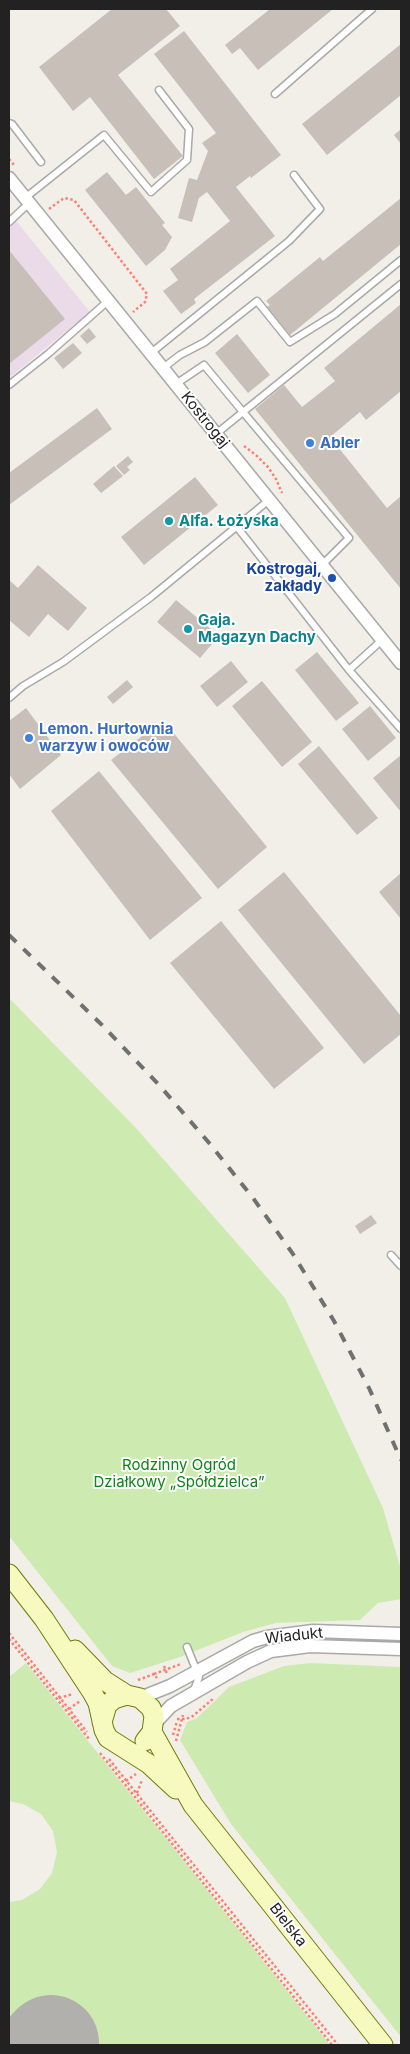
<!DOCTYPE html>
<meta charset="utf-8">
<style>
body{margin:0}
#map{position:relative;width:410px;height:2054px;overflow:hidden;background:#f2efe9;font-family:Inter,sans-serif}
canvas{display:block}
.frame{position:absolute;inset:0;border:10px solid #222;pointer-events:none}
</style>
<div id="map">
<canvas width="410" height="2054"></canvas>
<div class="frame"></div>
</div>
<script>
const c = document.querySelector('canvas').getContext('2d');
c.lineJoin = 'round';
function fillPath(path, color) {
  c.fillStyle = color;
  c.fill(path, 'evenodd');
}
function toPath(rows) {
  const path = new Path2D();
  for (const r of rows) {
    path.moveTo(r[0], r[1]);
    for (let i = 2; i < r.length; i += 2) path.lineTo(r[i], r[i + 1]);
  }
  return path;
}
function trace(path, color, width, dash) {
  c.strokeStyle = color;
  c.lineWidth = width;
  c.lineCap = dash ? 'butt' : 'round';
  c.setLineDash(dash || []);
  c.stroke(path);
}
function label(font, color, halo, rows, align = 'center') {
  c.font = font + ' Inter,sans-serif';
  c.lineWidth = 4;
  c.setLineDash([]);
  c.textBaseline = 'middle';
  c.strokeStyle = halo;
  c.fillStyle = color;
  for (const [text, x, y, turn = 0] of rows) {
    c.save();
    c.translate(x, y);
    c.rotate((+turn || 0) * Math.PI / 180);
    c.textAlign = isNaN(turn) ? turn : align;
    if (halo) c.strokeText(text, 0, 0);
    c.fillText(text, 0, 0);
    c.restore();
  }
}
fillPath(toPath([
 [9,212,90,312,9,378]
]), '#ebdbe8');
fillPath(toPath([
 [9,998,136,1128,285,1298,383,1508,401,1570,401,1599,378,1603,360,1620,276,1623,243,1632,180,1657,130,1673,112,1666,9,1536],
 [26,1663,188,1866,330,2045,9,2045,9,1902,22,1900,40,1889,52,1873,57,1852,53,1831,41,1814,23,1804,9,1801,9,1677],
 [311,1663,401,1667,401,2037,231,1824,180,1740,187,1722,197,1718,229,1687,284,1666]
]), '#cdebb0');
trace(toPath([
 [49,2045,51,2043]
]), '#b1b0ac', 96);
fillPath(toPath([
 [112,9,166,9,180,26,118,75,183,156,154,179,90,97,73,111,39,67],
 [270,9,333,9,258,70,240,48,232,54,225,45],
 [184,31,281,155,251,178,250,176,236,187,275,236,194,299,196,303,181,314,163,291,178,280,170,269,230,221,207,192,199,198,192,222,178,218,189,178,197,180,208,151,202,143,216,133,154,54],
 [401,44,401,95,327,155,302,124],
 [401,129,401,144,394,135],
 [107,172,126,195,136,187,165,223,162,225,172,237,165,250,146,266,85,190],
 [401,198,401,244,290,335,267,307,270,305,266,301,320,257,323,261],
 [9,250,65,319,9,364],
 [401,304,401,391,366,420,360,412,330,437,387,508,401,496,401,589,255,409,284,385,302,407,335,381,324,368],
 [89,328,96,337,87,344,80,336],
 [237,334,270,375,248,393,215,353],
 [73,343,82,353,63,369,54,358],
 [97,408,112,429,9,505,9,473],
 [128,456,133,462,127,467,130,470,124,475,116,466],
 [114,466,123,476,101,493,93,484],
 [195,477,218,505,144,565,121,537],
 [38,565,87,608,68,631,48,614,29,637,9,620,9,580,18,588],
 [176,600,219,636,200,658,157,622],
 [317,652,359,703,336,721,295,670],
 [231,661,248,682,217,707,200,686],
 [127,680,133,687,113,704,107,697],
 [262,681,312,742,282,767,232,706],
 [370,706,396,738,368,761,342,729],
 [26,708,61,755,20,789,9,774,9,721],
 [163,720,267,847,218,889,111,760],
 [319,746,378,818,357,835,298,764],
 [401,755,401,812,373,778],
 [99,771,202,898,150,940,51,811],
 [284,872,401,1016,401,1034,364,1064,238,910],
 [401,873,401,919,379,892],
 [221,921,324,1048,274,1089,170,963],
 [371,1215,377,1223,360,1234,355,1226]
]), '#c7bfb8');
const service = toPath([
 [275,94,372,9],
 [9,123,12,124,41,162],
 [25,198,104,135,151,192,187,160,189,129,159,90],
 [9,222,29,203],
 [151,353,289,241,320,209,294,175],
 [163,368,180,355,205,342,257,301,290,342,335,314,401,260],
 [176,384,204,365,243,412,401,284],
 [9,385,48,354,108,301],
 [216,434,243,412,349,538,322,565],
 [237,527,349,670,401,729],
 [349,670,382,640],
 [9,698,23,686,63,662,151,597,269,500],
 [391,1255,401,1266],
 [187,1647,199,1677,194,1690]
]);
const minor = toPath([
 [9,178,401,663],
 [140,1698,170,1686,253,1641,267,1637,313,1631,401,1634],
 [154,1724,171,1706,247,1662,271,1651,310,1646,401,1649]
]);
const secondary = toPath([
 [9,1574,44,1619,92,1692,98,1703,104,1730,108,1738,149,1764,176,1789],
 [75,1650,105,1681,127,1695],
 [102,1722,107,1705,114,1699,127,1695,140,1698,151,1708,154,1716,152,1732,145,1741],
 [152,1732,193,1805,383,2045]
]);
trace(service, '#a9a9a9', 9);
trace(minor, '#a9a9a9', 15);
trace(secondary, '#707d05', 21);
trace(toPath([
 [9,159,14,165],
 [49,209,64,198,74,200,147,294,145,302,133,312],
 [244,446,257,456,268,467,276,479,282,493],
 [9,1633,87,1732],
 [9,1639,89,1739],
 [164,1666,167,1674],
 [154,1674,181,1664],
 [138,1680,154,1674,157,1678],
 [59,1698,73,1694],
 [69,1709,80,1701],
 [177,1719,186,1719,193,1716,214,1698],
 [173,1735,177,1721],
 [176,1741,183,1715],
 [100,1753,332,2045],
 [109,1759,338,2045],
 [126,1781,136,1774],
 [137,1793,142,1780]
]), '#fa8072', 2.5, [2.5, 2.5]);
trace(service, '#fff', 6);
trace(minor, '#fff', 12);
trace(secondary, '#f7fabf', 19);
trace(toPath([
 [9,935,102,1025,160,1086,210,1144,253,1198,293,1254,334,1321,369,1388,401,1460]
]), '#707070', 4, [10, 10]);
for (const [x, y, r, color] of [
 [310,443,5,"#3f7fe0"],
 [169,521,5,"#0f9aa8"],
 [332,578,5,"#1a4fb4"],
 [188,629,5,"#0f9aa8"],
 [29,738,5,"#3f7fe0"]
]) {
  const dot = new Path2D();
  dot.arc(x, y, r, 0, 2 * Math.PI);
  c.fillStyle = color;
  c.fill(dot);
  trace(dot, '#fff', 2);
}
label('15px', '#222', '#fff', [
 ["Kostrogaj",205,420,51],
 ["Wiadukt",294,1636,-6],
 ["Bielska",288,1925,52]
]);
label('bold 15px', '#366cbe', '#fff', [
 ["Abler",320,443],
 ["Lemon. Hurtownia",39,729],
 ["warzyw i owoców",39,746]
], 'left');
label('bold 15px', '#0d838f', '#fff', [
 ["Alfa. Łożyska",179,521],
 ["Gaja.",198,620],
 ["Magazyn Dachy",198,637]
], 'left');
label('bold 15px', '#164399', '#fff', [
 ["Kostrogaj,",322,569],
 ["zakłady",322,586]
], 'right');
label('15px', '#0c8416', '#fff', [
 ["Rodzinny Ogród",179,1465],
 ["Działkowy „Spółdzielca”",179,1482]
]);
</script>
